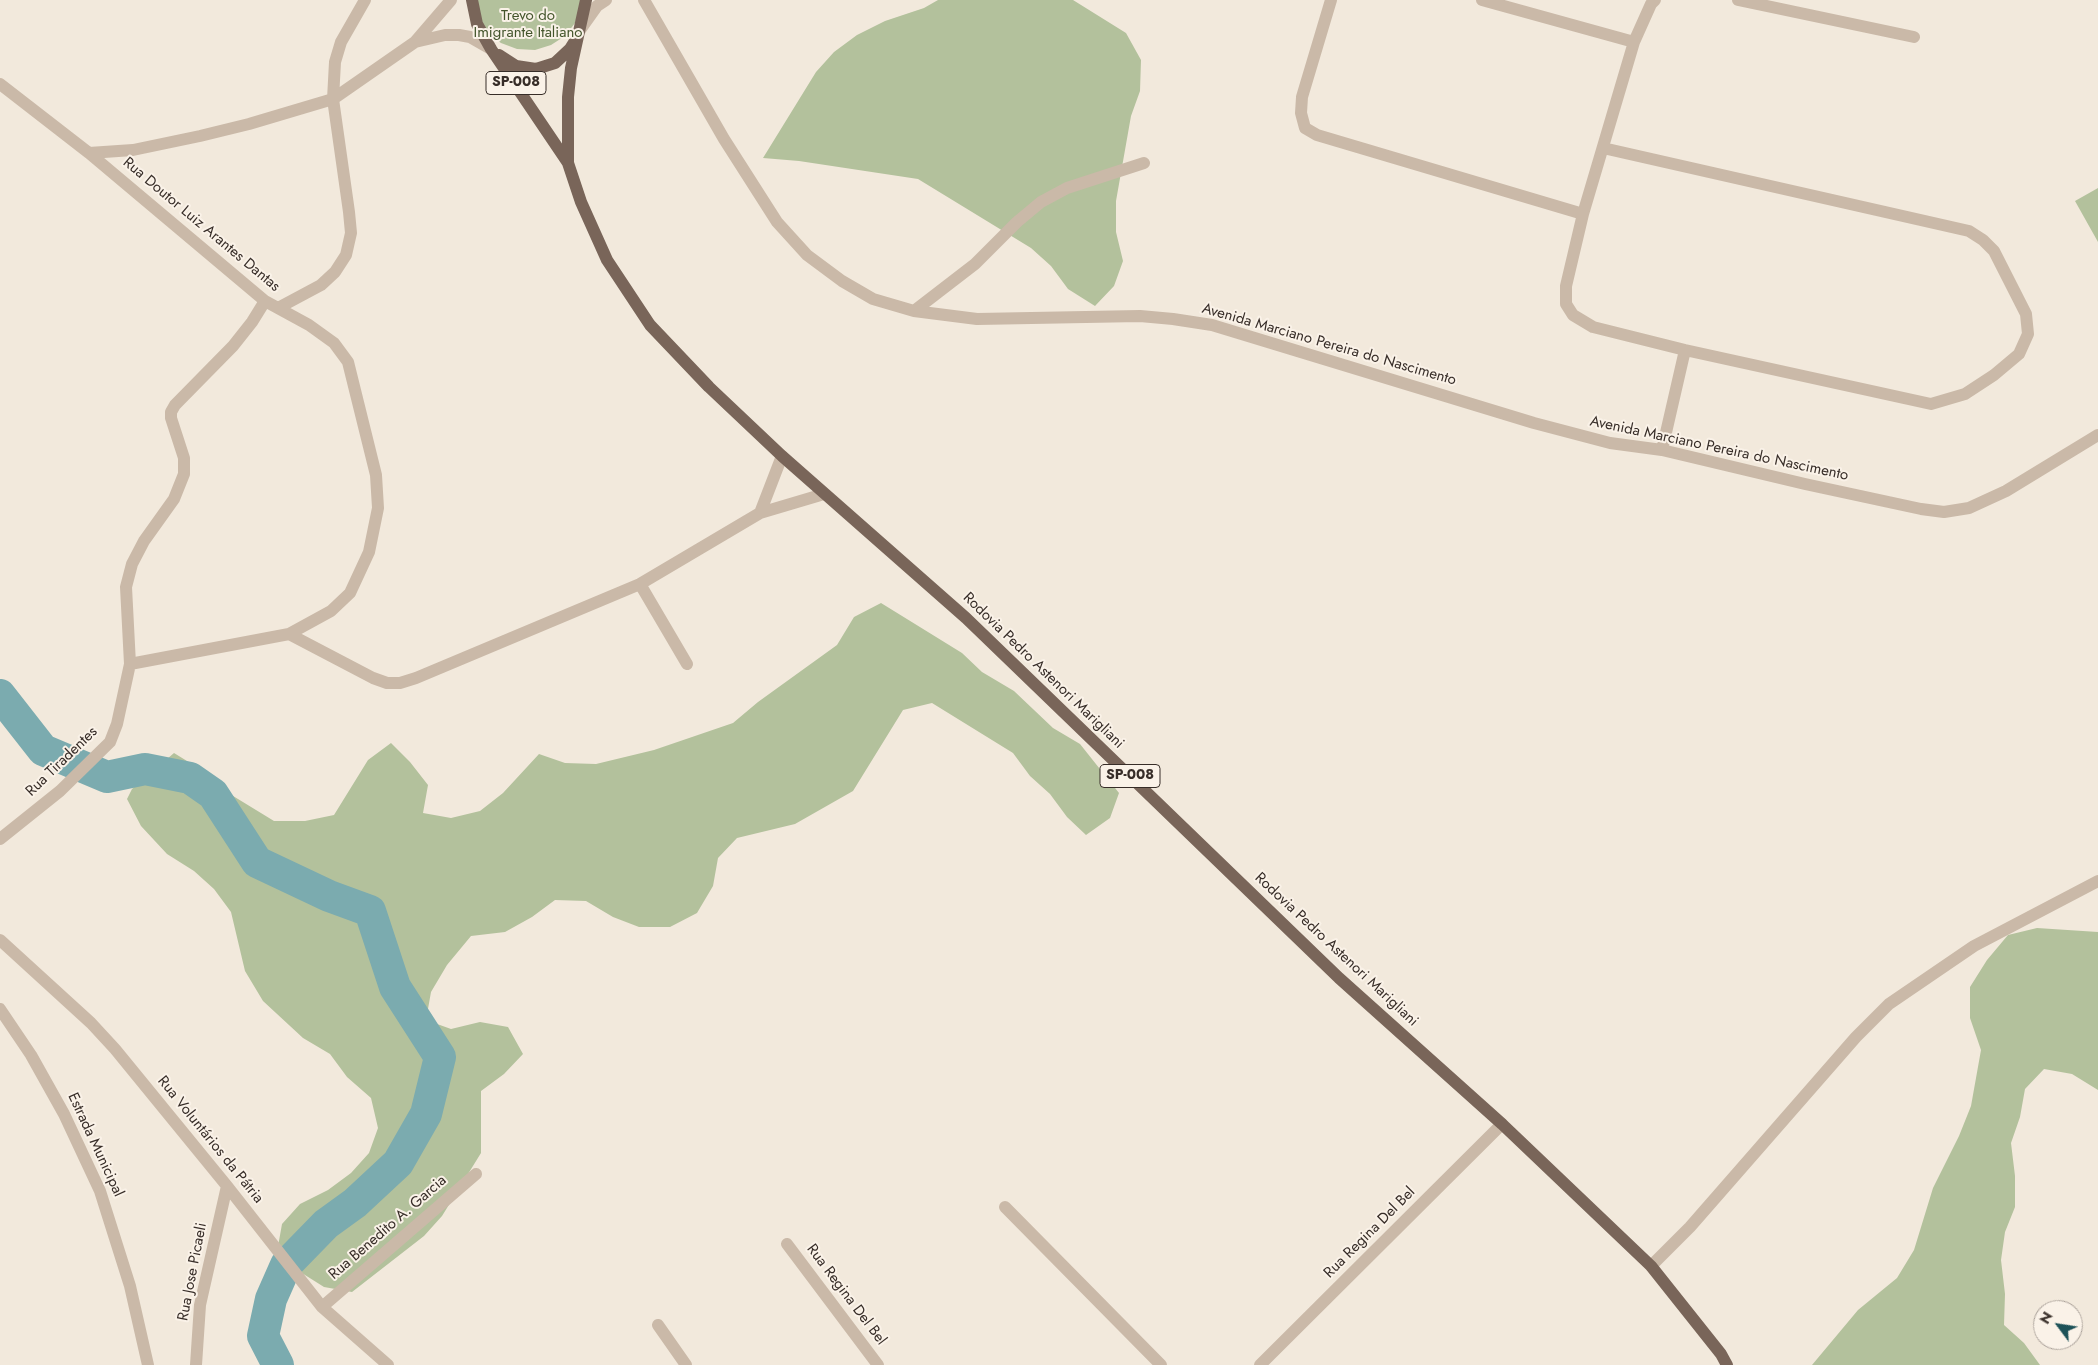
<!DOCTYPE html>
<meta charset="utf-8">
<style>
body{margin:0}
#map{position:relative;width:2098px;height:1365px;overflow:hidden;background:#f2e9dc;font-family:Jost,sans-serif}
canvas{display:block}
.north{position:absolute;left:2033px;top:1300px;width:50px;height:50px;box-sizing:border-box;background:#faf2e8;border:1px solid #aca39b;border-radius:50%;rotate:301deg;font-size:14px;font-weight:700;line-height:20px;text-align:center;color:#372d28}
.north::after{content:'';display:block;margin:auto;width:18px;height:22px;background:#1d5258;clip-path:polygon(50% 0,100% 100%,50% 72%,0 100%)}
</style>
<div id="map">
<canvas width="2098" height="1365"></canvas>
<div class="north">N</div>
</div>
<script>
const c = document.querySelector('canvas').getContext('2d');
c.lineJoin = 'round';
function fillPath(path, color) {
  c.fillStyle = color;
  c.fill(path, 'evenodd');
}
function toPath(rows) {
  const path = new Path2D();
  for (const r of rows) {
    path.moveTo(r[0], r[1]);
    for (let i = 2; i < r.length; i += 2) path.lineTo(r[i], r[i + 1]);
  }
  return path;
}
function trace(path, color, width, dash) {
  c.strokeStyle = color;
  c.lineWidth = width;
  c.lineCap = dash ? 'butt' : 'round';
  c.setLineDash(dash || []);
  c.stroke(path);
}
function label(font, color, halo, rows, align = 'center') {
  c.font = font + ' Jost,sans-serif';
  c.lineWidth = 4;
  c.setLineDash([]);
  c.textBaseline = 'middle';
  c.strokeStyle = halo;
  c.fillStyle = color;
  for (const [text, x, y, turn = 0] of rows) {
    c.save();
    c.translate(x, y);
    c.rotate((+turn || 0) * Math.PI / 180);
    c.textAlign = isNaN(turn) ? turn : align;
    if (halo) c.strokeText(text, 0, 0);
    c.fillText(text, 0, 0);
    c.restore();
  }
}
fillPath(toPath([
 [473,0,583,0,575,23,565,36,551,45,535,50,517,49,501,43,487,33],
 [938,0,1073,0,1126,33,1141,60,1140,91,1131,116,1116,201,1116,232,1123,261,1114,286,1095,306,1068,289,1051,266,1031,248,918,179,799,161,763,158,816,72,834,52,857,35,885,21,924,8],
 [2098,188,2098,242,2075,201],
 [881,603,962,653,982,672,1014,691,1053,728,1080,744,1119,793,1110,818,1086,835,1067,817,1050,794,1030,776,1013,753,932,703,903,710,853,791,795,824,737,838,718,858,713,886,697,913,670,927,639,927,613,917,586,901,555,900,532,917,505,932,471,936,447,965,431,992,426,1020,451,1029,480,1022,508,1027,523,1054,504,1074,481,1091,481,1153,442,1216,424,1236,352,1292,324,1287,297,1270,277,1252,282,1224,300,1204,328,1190,351,1173,369,1153,378,1128,371,1098,347,1077,330,1054,303,1038,263,1001,245,971,231,912,214,889,194,871,167,854,141,826,127,799,132,789,174,753,200,769,220,788,274,821,305,821,334,815,368,760,391,743,410,762,428,785,423,813,451,818,480,811,503,793,539,754,565,763,596,764,654,750,733,723,758,702,837,645,854,617],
 [2037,928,2098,932,2098,1090,2072,1074,2044,1069,2025,1089,2020,1117,2011,1143,2015,1176,2015,1207,2005,1232,2001,1260,2005,1294,2004,1325,2024,1343,2040,1365,1812,1365,1858,1310,1897,1278,1914,1250,1933,1188,1959,1136,1971,1106,1981,1050,1970,1018,1970,987,1987,960,2008,935]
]), '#b3c19c');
trace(toPath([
 [0,695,43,750,107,777,145,769,190,778,213,794,257,862,329,896,370,911,395,987,440,1057,426,1114,398,1163,355,1203,326,1224,286,1265,271,1299,263,1336,278,1365]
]), '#7babaf', 32);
trace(toPath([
 [644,0,724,139,777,222,807,255,842,281,873,299,914,311,977,319,1140,316,1173,319,1212,325,1534,423,1610,443,1662,450,1805,484,1921,509,1944,512,1969,508,2006,491,2098,435],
 [1331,0,1302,97,1301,113,1305,128,1317,135,1583,214],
 [1482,0,1634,42],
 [1738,0,1914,37],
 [580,30,597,6,606,0],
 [415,42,445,35,459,35,470,37,491,49],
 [0,84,89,153,265,301,309,325,334,343,348,362,376,475,378,508,369,552,350,593,331,611,289,634],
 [1603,148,1969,231,1983,240,1994,251,2026,314,2028,334,2019,354,1994,375,1965,394,1931,404,1685,350,1593,327,1573,315,1566,304,1566,286,1583,214,1634,42,1651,4,1655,0],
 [89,153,133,150,200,136,249,124,333,99,415,42,451,0],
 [278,308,321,285,335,272,346,255,351,233,349,212,333,99,335,62,341,42,365,0],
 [914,311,975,264,1017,222,1041,202,1067,188,1144,163],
 [1662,450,1685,350],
 [760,513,782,456],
 [640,584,687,664],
 [130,664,289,634,373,678,387,683,400,683,416,678,640,584,760,513,824,494],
 [0,839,60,791,110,742,117,724,130,664,126,587,132,564,144,541,174,499,184,474,184,458,171,418,171,412,175,405,233,346,252,322,265,301],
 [0,940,91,1023,115,1049,227,1186,322,1307,388,1365],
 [0,1009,31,1055,64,1114,100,1191,130,1286,148,1365],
 [1005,1207,1161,1365],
 [787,1244,878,1365],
 [1651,1266,1690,1227,1856,1037,1889,1004,1974,946,2098,881],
 [322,1307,476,1174],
 [658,1325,686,1365],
 [196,1365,200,1305,227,1186],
 [1260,1365,1502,1124]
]), '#cab9a8', 12);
trace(toPath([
 [472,0,477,24,491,49,568,163,581,202,607,260,650,325,709,387,782,456,966,618,1339,978,1502,1124,1651,1266,1721,1354,1727,1365],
 [499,55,516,66,536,69,555,63,570,49,575,41],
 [568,163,568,97,571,68,586,0]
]), '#796559', 12);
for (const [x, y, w] of [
 [516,83,60],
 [1130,776,60]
]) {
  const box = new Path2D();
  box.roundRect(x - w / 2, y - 11.5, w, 23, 4);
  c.fillStyle = '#faf2e8';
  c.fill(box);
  trace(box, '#372d28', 1);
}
label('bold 14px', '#372d28', null, [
 ["SP-008",516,83],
 ["SP-008",1130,776]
]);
label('15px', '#44552c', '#faf2e8', [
 ["Trevo do",528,16],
 ["Imigrante Italiano",528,33]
]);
label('15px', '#372d28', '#faf2e8', [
 ["Rua Doutor Luiz Arantes Dantas",201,225,40],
 ["Avenida Marciano Pereira do Nascimento",1329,345,16],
 ["Avenida Marciano Pereira do Nascimento",1719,449,12],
 ["Rodovia Pedro Astenori Marigliani",1043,671,44],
 ["Rua Tiradentes",62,762,-44],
 ["Rodovia Pedro Astenori Marigliani",1336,950,43],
 ["Rua Voluntários da Pátria",210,1140,51],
 ["Estrada Municipal",95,1145,65],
 ["Rua Benedito A. Garcia",388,1228,-41],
 ["Rua Regina Del Bel",1370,1233,-45],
 ["Rua Jose Picaeli",193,1272,-79],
 ["Rua Regina Del Bel",846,1295,53]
]);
</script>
